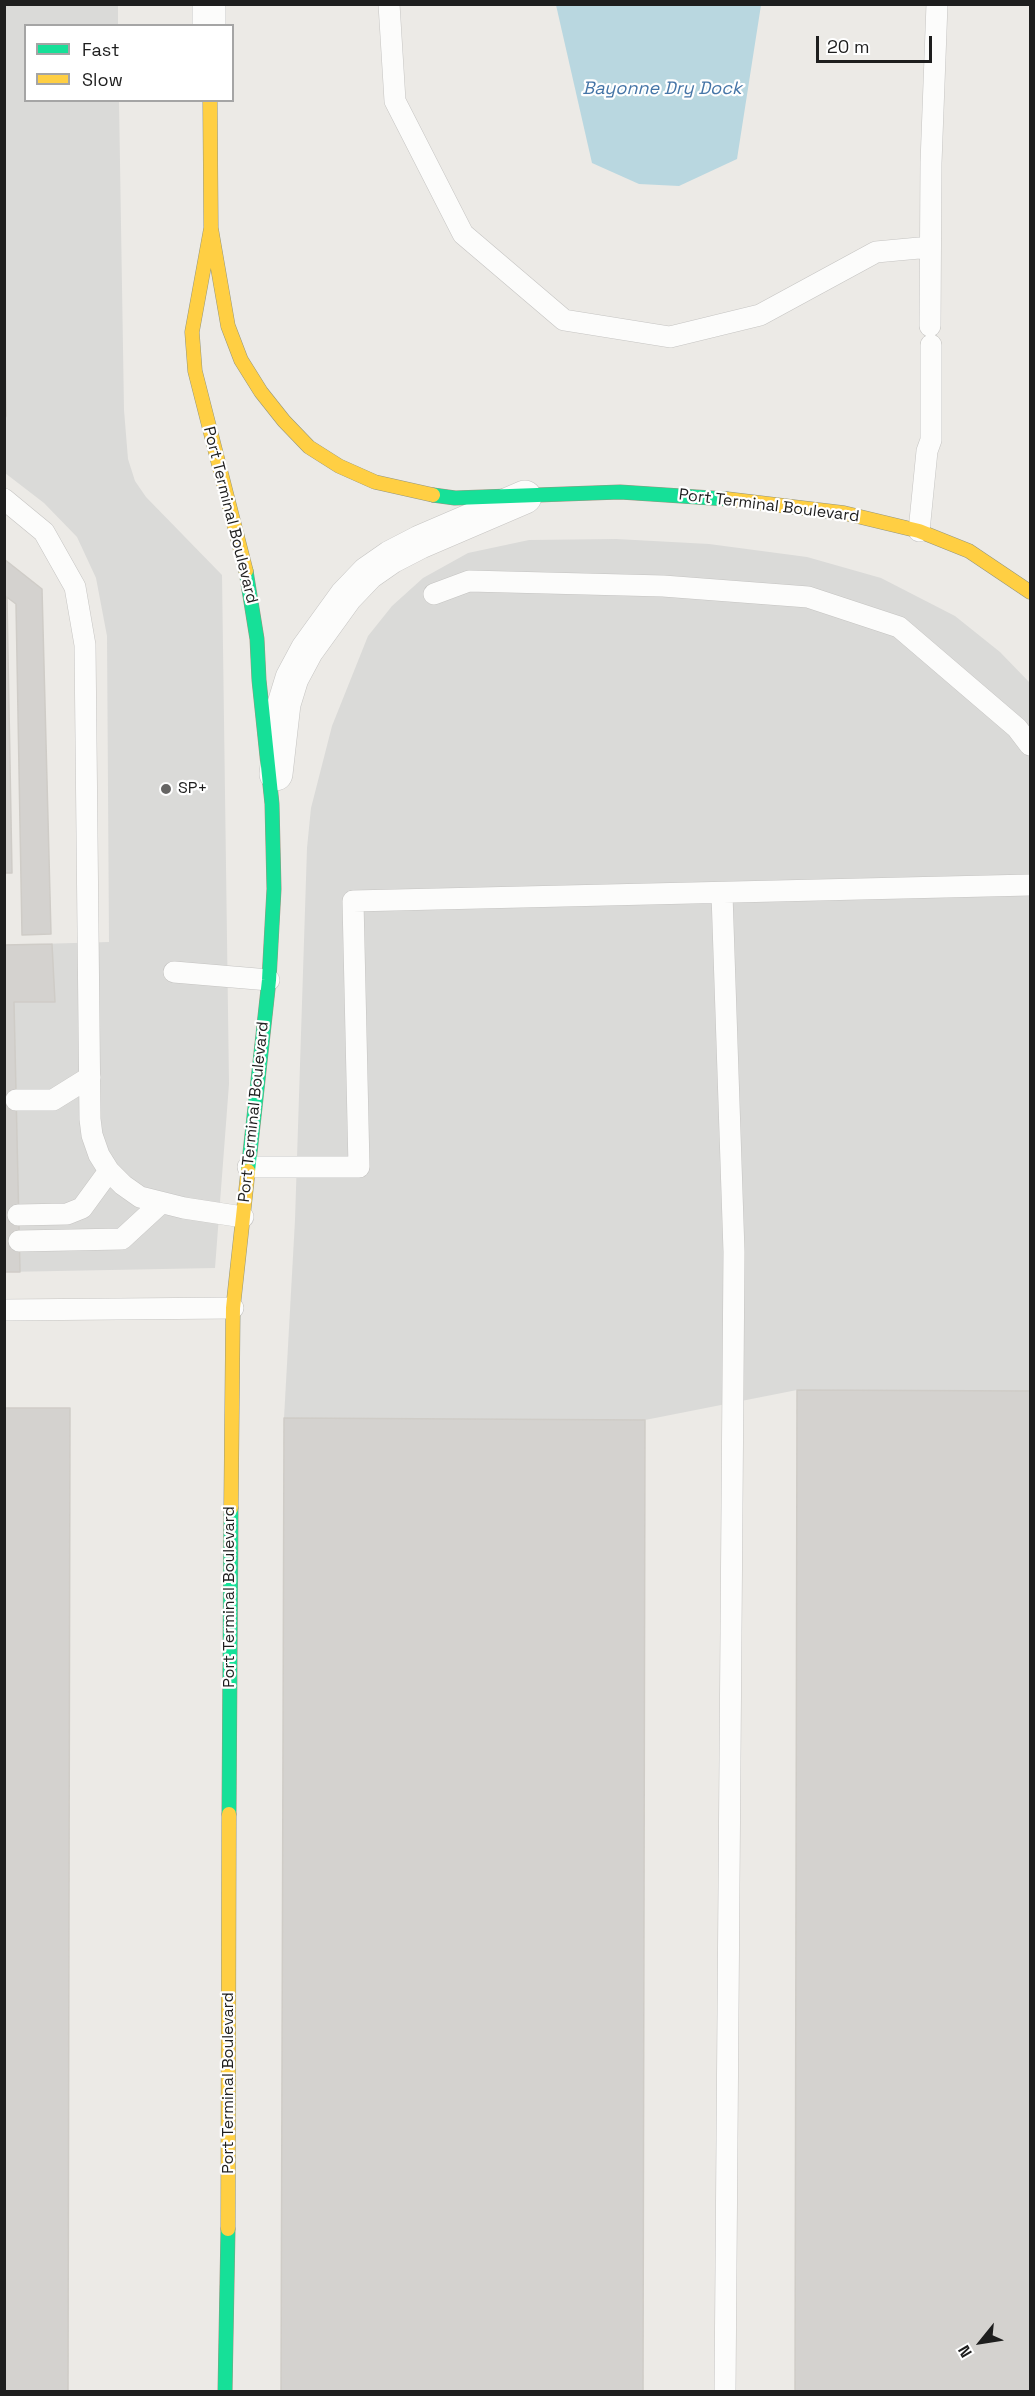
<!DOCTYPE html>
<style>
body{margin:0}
#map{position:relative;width:1035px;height:2396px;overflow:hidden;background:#eceae6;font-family:"Space Grotesk",sans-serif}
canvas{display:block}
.frame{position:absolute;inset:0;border:6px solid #1e1e1e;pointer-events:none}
.legend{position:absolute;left:24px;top:24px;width:210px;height:78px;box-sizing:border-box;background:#fff;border:2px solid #a5a5a5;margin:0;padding:8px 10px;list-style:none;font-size:18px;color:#1e1e1e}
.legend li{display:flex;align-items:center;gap:12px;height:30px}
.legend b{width:30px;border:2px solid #a5a5a5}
.north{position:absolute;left:951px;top:2312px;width:60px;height:60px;-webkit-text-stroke:4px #fff;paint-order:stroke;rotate:240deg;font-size:16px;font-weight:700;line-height:24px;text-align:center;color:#1e1e1e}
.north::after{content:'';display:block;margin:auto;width:21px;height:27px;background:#1e1e1e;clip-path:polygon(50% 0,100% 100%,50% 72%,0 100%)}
.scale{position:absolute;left:816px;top:36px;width:116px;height:27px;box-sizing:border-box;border:3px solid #1e1e1e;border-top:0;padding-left:8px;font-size:18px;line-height:21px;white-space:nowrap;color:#1e1e1e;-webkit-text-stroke:4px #fff;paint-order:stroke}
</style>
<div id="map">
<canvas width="1035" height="2396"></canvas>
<div class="frame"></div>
<ul class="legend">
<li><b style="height:8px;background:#16e098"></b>Fast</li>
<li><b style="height:8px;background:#ffcf43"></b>Slow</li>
</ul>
<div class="north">N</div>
<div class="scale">20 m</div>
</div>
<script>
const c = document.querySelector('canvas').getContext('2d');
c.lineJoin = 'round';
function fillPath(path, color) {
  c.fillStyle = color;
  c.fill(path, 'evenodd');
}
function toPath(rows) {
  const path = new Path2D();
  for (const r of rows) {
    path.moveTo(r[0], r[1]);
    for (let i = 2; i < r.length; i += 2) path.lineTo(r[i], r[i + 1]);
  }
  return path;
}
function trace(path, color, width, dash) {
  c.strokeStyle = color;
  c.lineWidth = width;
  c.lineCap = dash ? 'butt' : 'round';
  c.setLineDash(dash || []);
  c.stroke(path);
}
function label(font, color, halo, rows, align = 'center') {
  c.font = font + ' "Space Grotesk",sans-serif';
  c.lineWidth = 4.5;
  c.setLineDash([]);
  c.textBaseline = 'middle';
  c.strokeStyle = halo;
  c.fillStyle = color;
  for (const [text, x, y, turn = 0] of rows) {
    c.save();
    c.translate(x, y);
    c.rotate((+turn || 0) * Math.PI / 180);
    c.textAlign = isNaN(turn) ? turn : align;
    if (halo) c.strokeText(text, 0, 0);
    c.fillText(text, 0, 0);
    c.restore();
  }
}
fillPath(toPath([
 [5,5,118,5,118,25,26,26,26,100,119,101,124,410,128,459,135,481,146,497,222,575,229,1084,215,1268,5,1272,4,945,109,942,107,636,96,578,77,537,44,503,5,473],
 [616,539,709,544,807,557,881,578,955,616,1000,652,1030,683,1030,1391,797,1390,645,1420,284,1418,295,1220,307,848,311,808,332,726,368,636,392,606,423,578,468,553,529,540]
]), '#dadad8');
fillPath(toPath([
 [556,5,761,5,737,159,679,186,639,184,592,163]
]), '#b9d7e0');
const building = toPath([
 [4,257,6,416,4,421,4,257],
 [4,559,42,589,51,934,22,935,16,604,4,595,4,559],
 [7,598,12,873,4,873,4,599,7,598],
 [52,944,55,1002,14,1002,20,1272,4,1272,4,945,52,944],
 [797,1390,1030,1391,1030,2392,795,2392,797,1390],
 [4,1408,70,1408,68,2392,4,2392,4,1408],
 [284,1418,645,1420,643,2392,281,2392,284,1418]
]);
fillPath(building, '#d4d2cf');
trace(building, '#cfccc7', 1.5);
const lane = toPath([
 [389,4,395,101,463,234,564,320,670,337,760,315,876,252,930,247],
 [930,326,931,163,937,4],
 [4,499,44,532,75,587,85,645,90,1119,92,1135,99,1155,109,1171,123,1185,140,1197,184,1208,243,1217],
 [919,531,927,451,931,440,931,345],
 [434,594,469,581,663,586,808,597,899,627,1017,728,1030,745],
 [722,894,734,1252,725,2392],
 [174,972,269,980],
 [16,1100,53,1100,90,1077],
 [248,1167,359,1167,353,901,1030,885],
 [18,1215,67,1214,82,1208,109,1171],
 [19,1241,122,1239,160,1204],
 [4,1310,233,1308]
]);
const street = toPath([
 [209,4,209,26],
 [276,774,284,704,292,678,307,650,346,596,368,573,391,557,420,542,525,497]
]);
const fast = toPath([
 [433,495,455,498,620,492,727,499],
 [246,571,257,639,259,680,272,804,274,889,269,980,248,1171],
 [229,1814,231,1508],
 [225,2392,228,2229]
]);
const slow = toPath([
 [210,100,211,228,228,326,241,360,261,392,284,421,309,447,339,466,375,482,433,495],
 [211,228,192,332,195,371,246,571],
 [727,499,844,513,919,531,969,551,1030,592],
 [231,1508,233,1308,248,1171],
 [228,2229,229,1814]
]);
trace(lane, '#c5c4c2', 22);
trace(street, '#c5c4c2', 34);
trace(fast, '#94967e', 15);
trace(slow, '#94967e', 15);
trace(lane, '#fcfcfb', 21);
trace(street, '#fcfcfb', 33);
trace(fast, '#16e098', 14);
trace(slow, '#ffcf43', 14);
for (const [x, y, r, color] of [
 [166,789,6,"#666564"]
]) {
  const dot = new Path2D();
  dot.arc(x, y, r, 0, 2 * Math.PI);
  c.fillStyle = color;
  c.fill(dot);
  trace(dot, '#fff', 2);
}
label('16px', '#1e1e1e', '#fff', [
 ["Port Terminal Boulevard",769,506,7],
 ["Port Terminal Boulevard",230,515,76],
 ["Port Terminal Boulevard",254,1112,-84],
 ["Port Terminal Boulevard",230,1597,-90],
 ["Port Terminal Boulevard",229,2083,-90]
]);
label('16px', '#1e1e1e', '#fff', [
 ["SP+",178,789]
], 'left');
label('italic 18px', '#4575a7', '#fff', [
 ["Bayonne Dry Dock",662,89]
]);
</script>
